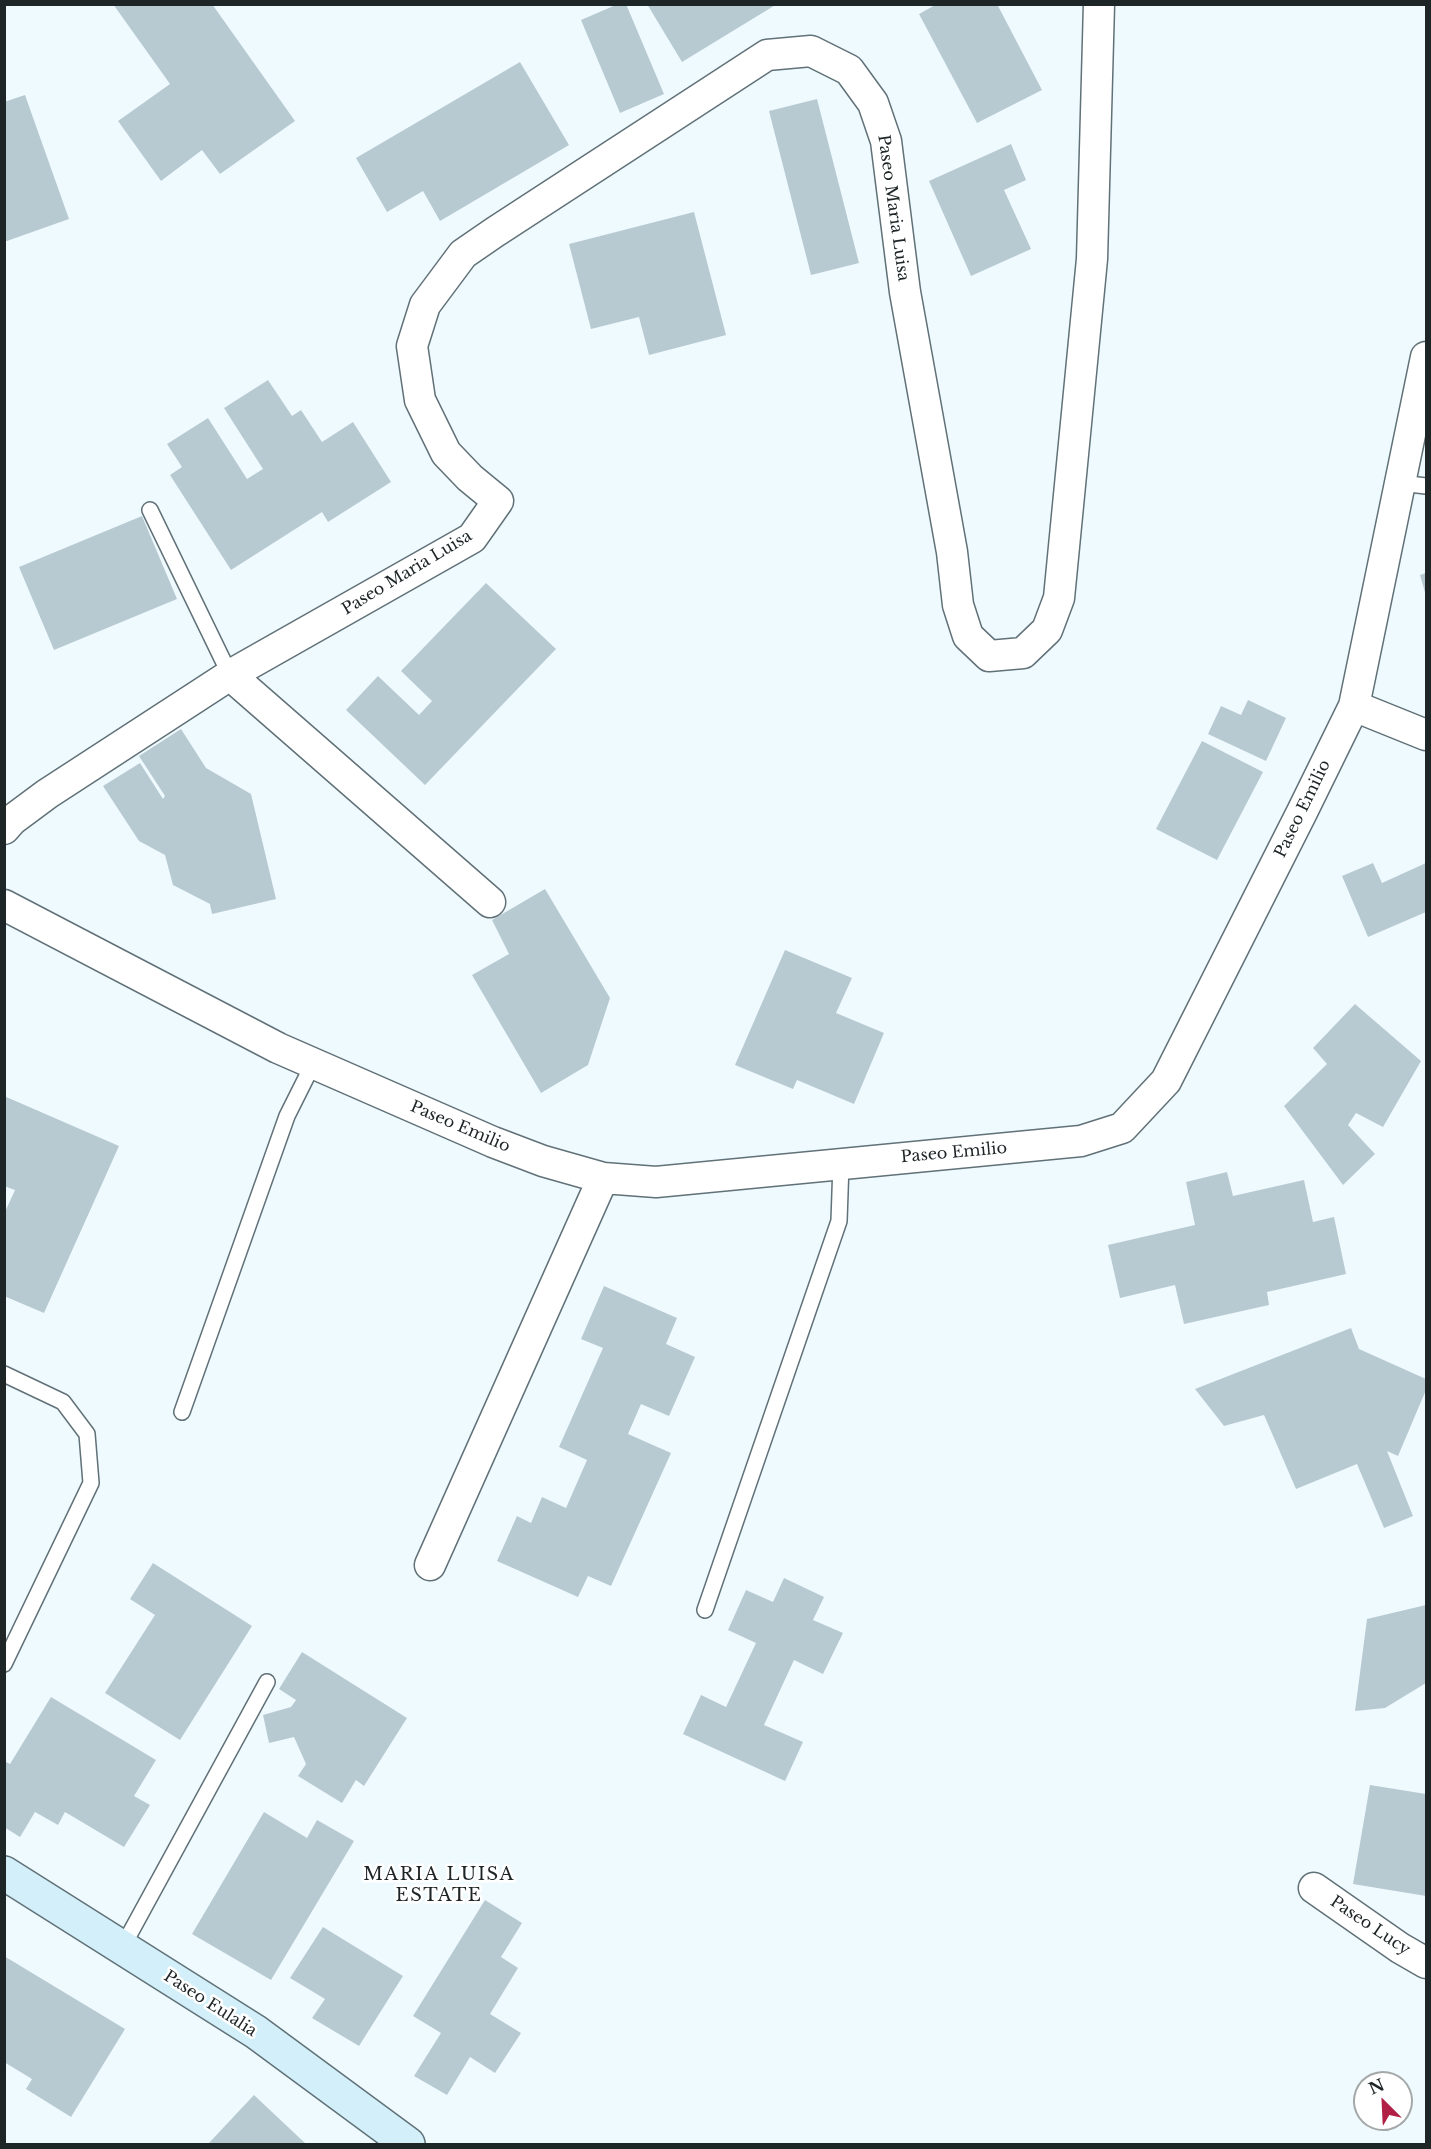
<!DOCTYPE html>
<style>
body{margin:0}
#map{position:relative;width:1431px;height:2149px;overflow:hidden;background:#effaff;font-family:"Libre Baskerville",serif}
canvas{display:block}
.frame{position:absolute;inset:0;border:6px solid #1e2527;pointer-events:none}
.north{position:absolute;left:1353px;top:2071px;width:60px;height:60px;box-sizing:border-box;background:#fff;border:2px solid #a5a8a9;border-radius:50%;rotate:336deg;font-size:16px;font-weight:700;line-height:24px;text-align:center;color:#1e2527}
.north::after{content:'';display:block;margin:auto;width:21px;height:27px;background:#b11f47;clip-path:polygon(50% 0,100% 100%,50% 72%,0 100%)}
</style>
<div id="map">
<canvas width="1431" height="2149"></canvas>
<div class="frame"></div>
<div class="north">N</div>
</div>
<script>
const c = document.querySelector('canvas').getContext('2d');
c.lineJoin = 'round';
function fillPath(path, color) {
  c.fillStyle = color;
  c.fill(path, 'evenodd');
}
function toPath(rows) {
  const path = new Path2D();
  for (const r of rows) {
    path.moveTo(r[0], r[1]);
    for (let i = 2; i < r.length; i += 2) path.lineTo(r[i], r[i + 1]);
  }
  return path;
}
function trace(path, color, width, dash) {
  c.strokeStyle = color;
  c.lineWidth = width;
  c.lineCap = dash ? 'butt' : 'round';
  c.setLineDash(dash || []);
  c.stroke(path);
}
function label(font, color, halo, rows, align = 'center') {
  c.font = font + ' "Libre Baskerville",serif';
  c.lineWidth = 5;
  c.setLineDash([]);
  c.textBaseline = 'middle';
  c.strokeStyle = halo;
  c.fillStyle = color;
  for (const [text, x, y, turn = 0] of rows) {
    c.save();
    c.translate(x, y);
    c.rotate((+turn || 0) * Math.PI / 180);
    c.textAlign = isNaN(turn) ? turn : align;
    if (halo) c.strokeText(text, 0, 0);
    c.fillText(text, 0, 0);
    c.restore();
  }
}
fillPath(toPath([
 [113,4,212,4,295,121,220,174,202,150,161,181,118,121,170,84],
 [618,4,626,4,664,94,620,113,581,20],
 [647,4,777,4,682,62],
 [937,4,997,4,1042,90,977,123,919,14],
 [520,62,569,145,440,221,423,191,387,212,356,158],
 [25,95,69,219,4,242,4,102],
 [817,99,859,263,811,275,769,111],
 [1011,144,1026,180,1004,190,1031,249,971,276,929,181],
 [694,212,726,335,649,355,639,317,591,329,569,244],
 [268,380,292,416,301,410,322,442,353,422,391,482,328,522,322,512,231,570,170,475,182,467,167,444,208,418,247,479,263,469,224,408],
 [142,516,177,599,54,650,19,567],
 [1426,573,1426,596,1420,575],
 [486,583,556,649,425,785,346,710,378,676,419,715,432,701,401,671],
 [1248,700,1286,718,1266,761,1208,734,1221,706,1241,715],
 [181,729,206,768,251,794,276,899,212,914,210,904,173,885,165,855,139,841,103,786,140,763,163,799,165,796,139,756],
 [1202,741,1263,772,1217,860,1156,829],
 [1373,863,1382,883,1426,863,1426,912,1368,937,1342,876],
 [545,889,610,998,588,1065,541,1093,472,975,509,954,492,920],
 [785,950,852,978,836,1013,884,1033,854,1104,797,1080,793,1089,735,1065],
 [1355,1004,1421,1061,1383,1127,1356,1113,1348,1125,1375,1154,1343,1185,1284,1106,1327,1064,1313,1048],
 [4,1096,119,1146,44,1313,4,1296,4,1214,15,1190,4,1186],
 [1227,1172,1233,1196,1304,1180,1313,1222,1334,1217,1346,1274,1267,1292,1269,1305,1184,1324,1175,1285,1120,1298,1108,1245,1195,1225,1186,1182],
 [604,1286,677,1318,666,1344,695,1357,669,1416,641,1404,628,1434,671,1453,611,1586,588,1576,578,1597,497,1561,517,1516,531,1523,542,1497,566,1508,587,1460,559,1447,603,1348,581,1339],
 [1351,1328,1359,1349,1426,1379,1426,1390,1398,1456,1387,1451,1413,1516,1384,1528,1357,1464,1296,1489,1264,1415,1224,1426,1195,1389],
 [153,1563,252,1626,180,1740,105,1693,155,1615,130,1599],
 [784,1578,824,1597,813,1620,843,1633,823,1674,794,1660,764,1725,803,1742,785,1781,683,1734,701,1695,726,1707,756,1643,728,1630,746,1590,773,1602],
 [1426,1605,1426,1683,1385,1708,1355,1711,1367,1619],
 [302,1652,407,1718,364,1786,356,1780,342,1803,298,1776,306,1764,294,1737,269,1743,263,1715,291,1707,296,1700,279,1689],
 [51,1697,156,1760,134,1796,150,1805,124,1847,65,1812,58,1825,35,1812,20,1837,4,1827,4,1761,10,1764],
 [1370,1785,1426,1794,1426,1896,1353,1884],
 [264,1812,307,1838,317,1820,354,1841,271,1980,192,1934],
 [485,1900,522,1923,501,1957,518,1968,490,2014,521,2033,495,2073,470,2057,447,2095,414,2076,441,2033,413,2016],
 [323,1927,403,1976,359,2046,312,2018,325,1999,290,1978],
 [4,1956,125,2029,71,2117,26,2089,32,2079,4,2062],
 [254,2095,306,2144,208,2144]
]), '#b8cad1');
const lane = toPath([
 [1400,483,1426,486],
 [150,510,230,675],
 [4,1374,63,1402,87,1434,91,1483,4,1664],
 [182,1412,287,1116,313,1064],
 [705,1610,839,1221,841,1164],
 [122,1948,267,1682]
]);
const street = toPath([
 [230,675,490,902],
 [1354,706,1426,735],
 [4,829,12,820,47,794,230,675,472,538,498,501,470,478,446,453,420,400,412,346,425,305,463,254,495,232,767,55,811,51,849,70,873,103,886,141,905,292,952,552,958,605,968,636,989,656,1023,653,1047,630,1059,598,1092,259,1099,4],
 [4,905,278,1048,493,1142,543,1161,603,1178,656,1182,1081,1141,1122,1128,1166,1081,1302,812,1354,706,1426,357],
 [430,1565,603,1178],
 [1314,1888,1400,1948,1426,1963]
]);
const secondary = toPath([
 [4,1873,256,2032,408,2144]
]);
trace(lane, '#607177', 18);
trace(street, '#607177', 33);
trace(secondary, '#607177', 36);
trace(lane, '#fff', 15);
trace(street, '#fff', 30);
trace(secondary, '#d3f0fa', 33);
label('16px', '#1e2527', '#fff', [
 ["Paseo Maria Luisa",893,208,82],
 ["Paseo Maria Luisa",407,573,-31],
 ["Paseo Emilio",1303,809,-64],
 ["Paseo Emilio",460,1127,23],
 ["Paseo Emilio",954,1153,-5],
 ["Paseo Lucy",1370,1926,34],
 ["Paseo Eulalia",210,2004,33]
]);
c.letterSpacing = '1.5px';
label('18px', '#1e2527', '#fff', [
 ["MARIA LUISA",439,1875],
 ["ESTATE",439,1896]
]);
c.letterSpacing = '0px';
</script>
